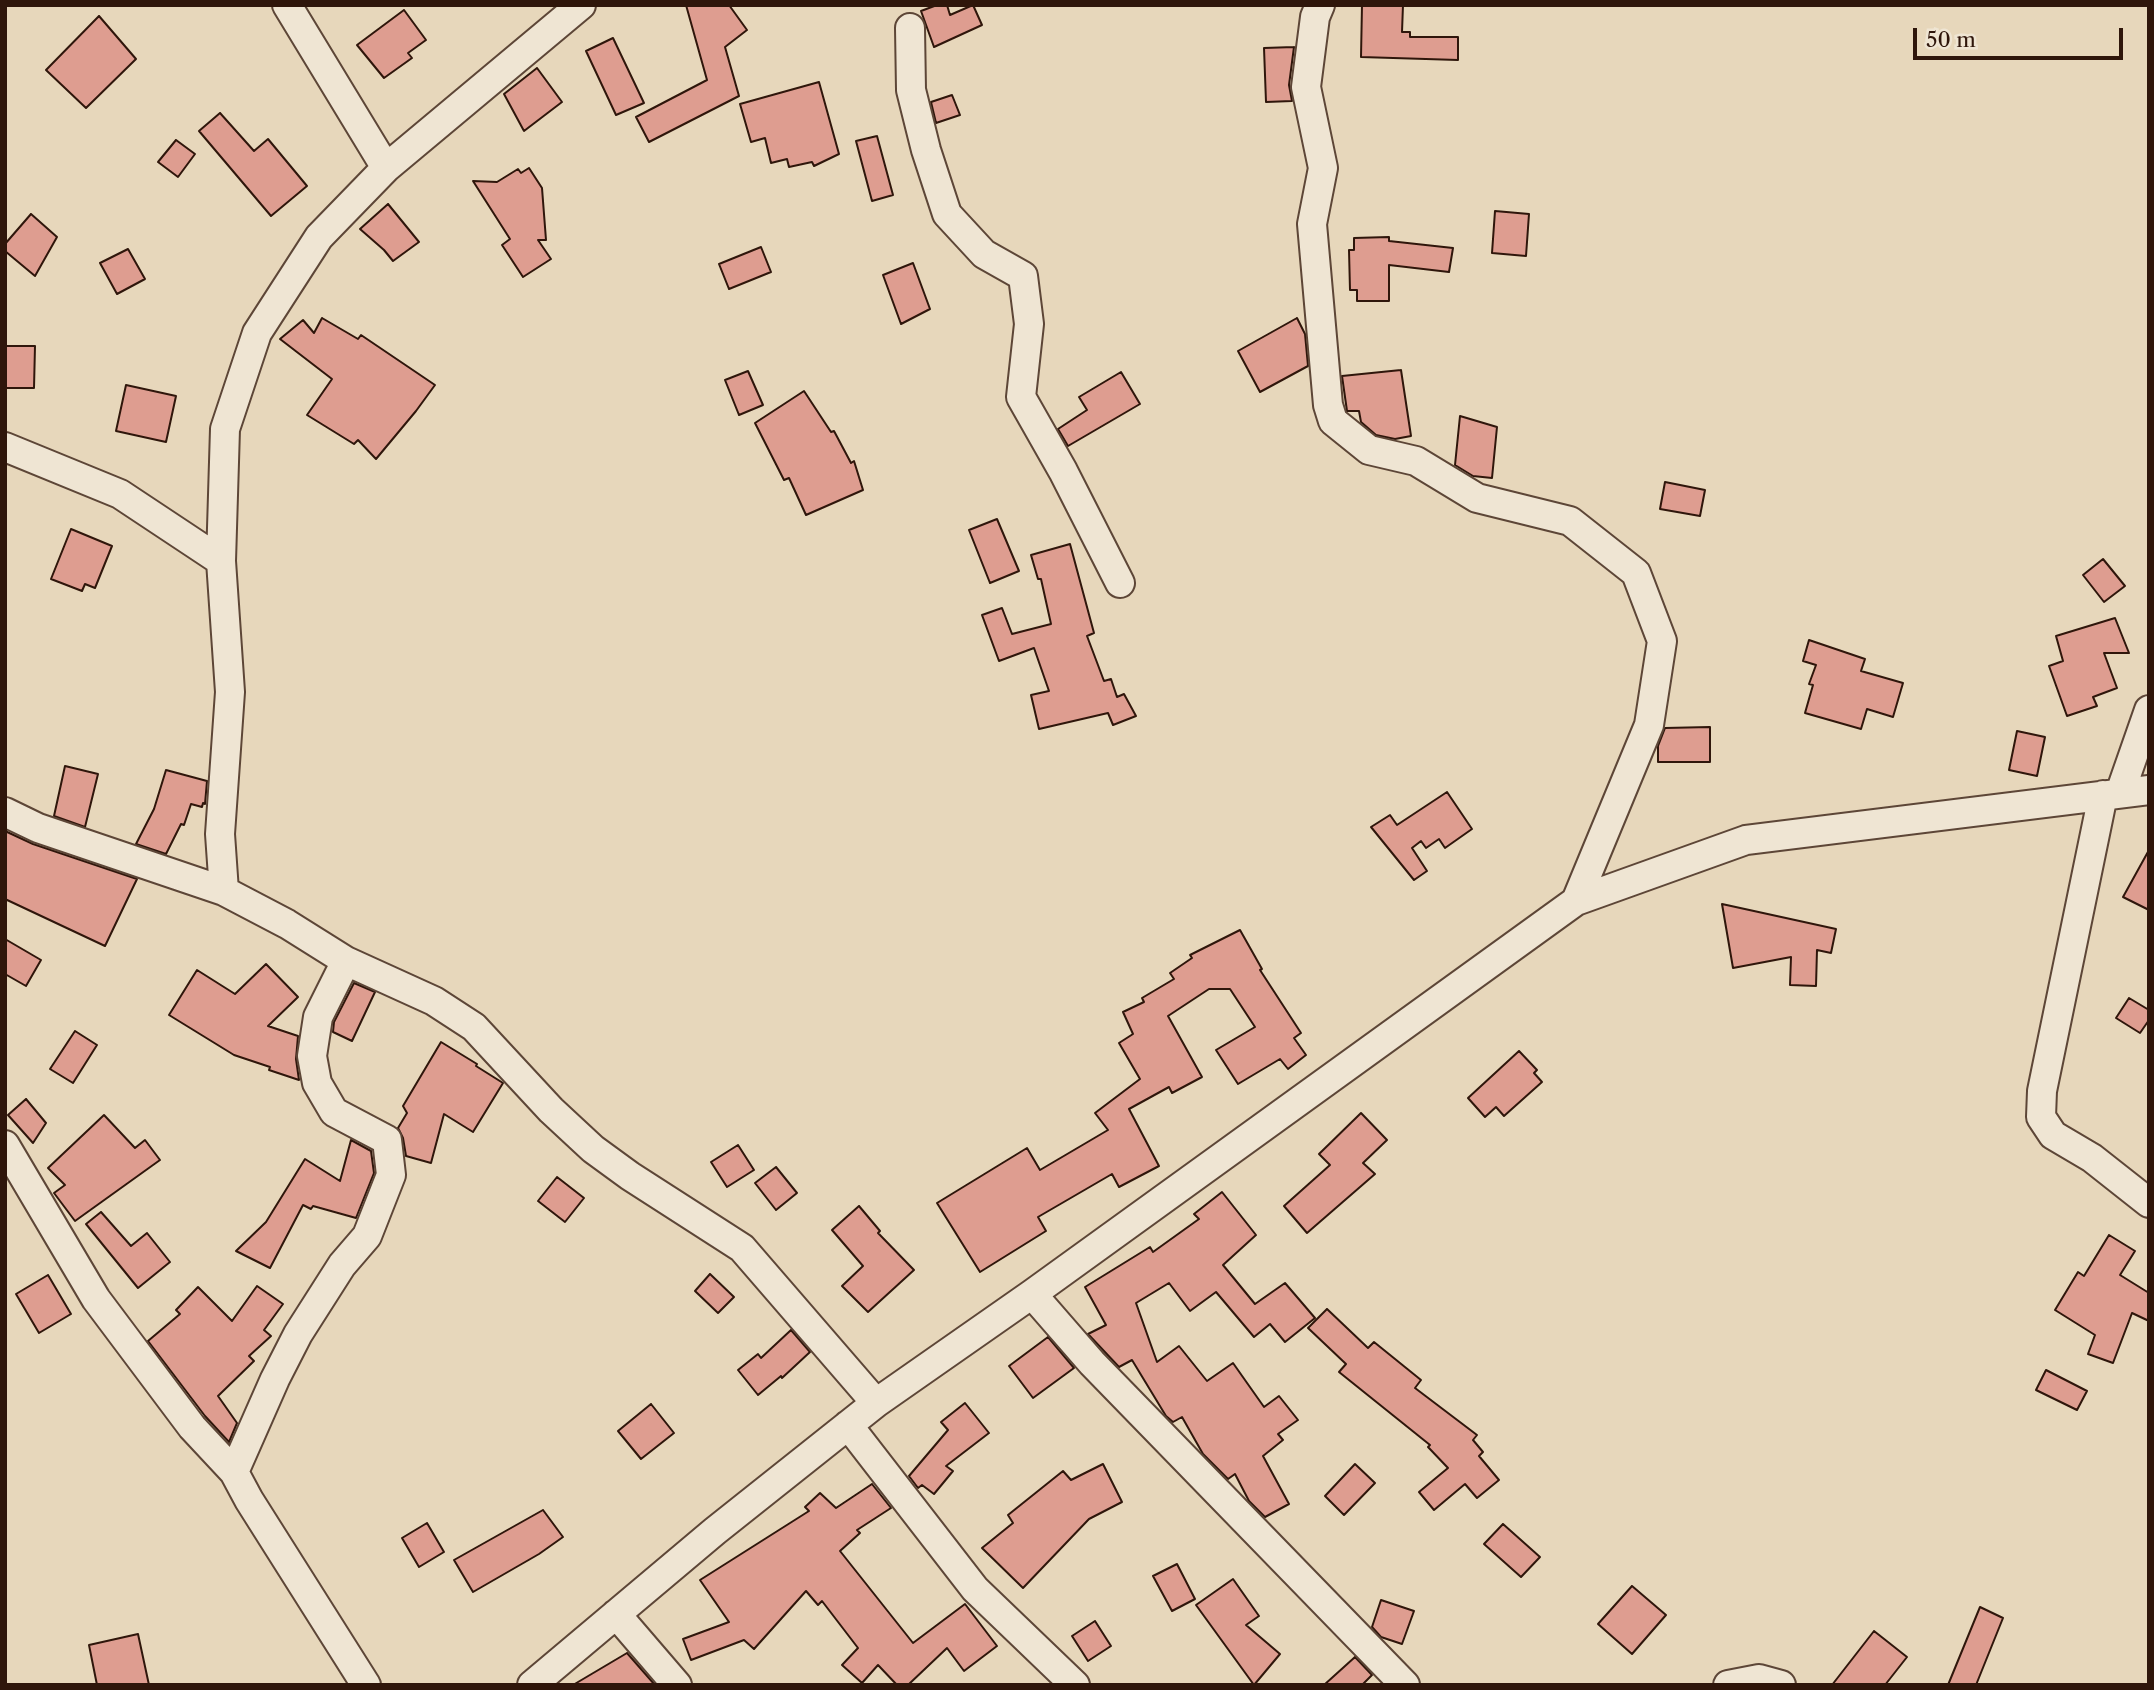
<!DOCTYPE html>
<style>
body{margin:0}
#map{position:relative;width:2154px;height:1690px;overflow:hidden;background:#e7d7bb;font-family:"Libre Caslon Text",serif}
canvas{display:block}
.frame{position:absolute;inset:0;border:7px solid #2f160b;pointer-events:none}
.scale{position:absolute;left:1913px;top:28px;width:210px;height:32px;box-sizing:border-box;border:4px solid #2f160b;border-top:0;padding-left:9px;font-size:21px;line-height:24px;white-space:nowrap;color:#2f160b;-webkit-text-stroke:5px #efe5d3;paint-order:stroke}
</style>
<div id="map">
<canvas width="2154" height="1690"></canvas>
<div class="frame"></div>
<div class="scale">50 m</div>
</div>
<script>
const c = document.querySelector('canvas').getContext('2d');
c.lineJoin = 'round';
function fillPath(path, color) {
  c.fillStyle = color;
  c.fill(path, 'evenodd');
}
function toPath(rows) {
  const path = new Path2D();
  for (const r of rows) {
    path.moveTo(r[0], r[1]);
    for (let i = 2; i < r.length; i += 2) path.lineTo(r[i], r[i + 1]);
  }
  return path;
}
function trace(path, color, width, dash) {
  c.strokeStyle = color;
  c.lineWidth = width;
  c.lineCap = dash ? 'butt' : 'round';
  c.setLineDash(dash || []);
  c.stroke(path);
}
const building = toPath([
 [686,5,729,5,747,30,725,47,739,96,649,142,636,117,707,80,686,5],
 [937,5,947,5,950,15,973,5,982,25,934,47,921,11,937,5],
 [1362,5,1403,5,1402,32,1410,32,1410,37,1458,37,1458,60,1361,57,1362,5],
 [404,10,426,40,408,53,412,58,384,78,357,45,404,10],
 [99,16,136,59,86,108,46,70,99,16],
 [613,38,644,103,616,115,586,51,613,38],
 [1294,47,1289,85,1292,101,1266,102,1264,48,1294,47],
 [537,68,562,102,524,131,504,94,537,68],
 [819,82,839,154,814,166,812,162,789,167,787,159,771,163,765,138,751,142,740,104,819,82],
 [952,95,960,115,936,123,931,102,952,95],
 [220,113,254,151,268,139,307,186,271,216,199,131,220,113],
 [877,136,893,195,872,201,856,141,877,136],
 [176,140,195,154,178,177,158,162,176,140],
 [529,168,542,188,546,240,538,240,551,259,523,277,502,245,510,239,473,181,497,182,518,169,521,173,529,168],
 [388,204,419,242,393,261,384,250,360,229,388,204],
 [1495,211,1529,214,1526,256,1492,253,1495,211],
 [31,214,57,237,35,276,5,251,5,244,31,214],
 [1389,237,1389,241,1453,248,1449,272,1389,265,1389,301,1357,301,1357,290,1350,290,1349,250,1354,250,1354,238,1389,237],
 [761,247,771,272,729,289,719,264,761,247],
 [128,249,145,279,117,294,100,263,128,249],
 [913,263,930,309,901,324,883,275,913,263],
 [322,318,358,339,361,335,435,385,416,411,376,459,358,440,354,444,307,415,332,379,280,339,303,320,314,333,322,318],
 [1297,318,1305,334,1308,366,1260,392,1238,351,1297,318],
 [5,346,35,346,34,388,5,388,5,346],
 [1401,370,1411,436,1395,439,1376,435,1361,422,1359,411,1347,411,1342,376,1401,370],
 [748,371,763,405,739,415,725,380,748,371],
 [1121,372,1140,404,1068,446,1058,429,1087,410,1079,397,1121,372],
 [126,385,176,396,166,442,116,431,126,385],
 [804,391,831,432,834,431,851,463,854,461,863,490,806,515,789,478,784,480,755,423,804,391],
 [1460,416,1497,427,1492,478,1473,476,1455,465,1460,416],
 [1665,482,1705,490,1700,516,1660,509,1665,482],
 [997,519,1019,571,990,583,969,530,997,519],
 [71,529,112,546,95,588,85,584,82,591,51,579,71,529],
 [1070,544,1094,633,1087,636,1104,681,1111,679,1117,697,1124,694,1136,716,1113,725,1108,713,1039,729,1031,695,1049,691,1034,648,999,661,982,615,1002,608,1012,634,1051,624,1041,579,1038,579,1031,555,1070,544],
 [2103,559,2125,586,2104,602,2083,575,2103,559],
 [2115,618,2129,653,2104,653,2117,688,2093,697,2097,706,2067,716,2049,666,2063,661,2056,636,2115,618],
 [1809,640,1865,659,1861,671,1903,683,1893,717,1867,709,1861,729,1805,713,1813,685,1809,684,1816,665,1803,661,1809,640],
 [1710,727,1710,762,1658,762,1658,746,1665,728,1710,727],
 [2017,731,2045,737,2037,776,2009,770,2017,731],
 [65,766,98,774,85,827,54,816,65,766],
 [166,770,207,781,205,804,203,803,202,807,191,804,184,825,181,824,166,854,136,844,154,809,166,770],
 [1447,792,1472,829,1445,848,1439,839,1426,848,1421,841,1412,848,1427,871,1414,880,1371,827,1390,815,1397,825,1447,792],
 [5,831,33,844,137,879,105,946,5,899,5,831],
 [2149,850,2149,910,2123,897,2149,850],
 [1722,904,1836,929,1831,953,1817,950,1816,986,1790,985,1791,957,1733,968,1722,904],
 [1240,930,1262,969,1260,970,1301,1033,1294,1038,1306,1055,1288,1069,1280,1059,1238,1084,1216,1050,1255,1027,1230,989,1209,989,1168,1016,1202,1077,1172,1093,1169,1087,1129,1109,1159,1166,1119,1187,1112,1174,1038,1217,1046,1231,980,1272,937,1203,1027,1148,1040,1170,1108,1130,1095,1113,1140,1079,1119,1043,1133,1034,1123,1012,1144,1002,1142,998,1174,979,1170,973,1192,958,1190,955,1240,930],
 [5,939,41,960,26,986,5,974,5,939],
 [266,964,298,997,268,1026,298,1036,296,1059,299,1080,269,1070,270,1067,234,1055,169,1015,197,970,235,994,266,964],
 [354,983,375,992,352,1041,333,1032,334,1022,354,983],
 [2129,998,2149,1010,2149,1020,2140,1033,2116,1018,2129,998],
 [75,1031,97,1045,73,1083,50,1069,75,1031],
 [441,1042,477,1064,476,1066,503,1083,473,1132,444,1114,431,1163,406,1156,403,1138,398,1128,407,1113,403,1106,441,1042],
 [1519,1051,1537,1070,1534,1073,1542,1082,1504,1116,1496,1107,1485,1117,1468,1098,1519,1051],
 [26,1099,46,1123,33,1143,8,1115,26,1099],
 [1361,1113,1387,1140,1363,1163,1375,1174,1307,1233,1284,1206,1330,1165,1319,1154,1361,1113],
 [104,1115,135,1148,145,1140,160,1160,75,1221,54,1193,65,1185,48,1168,104,1115],
 [351,1140,371,1151,374,1173,356,1218,313,1206,311,1209,303,1205,270,1268,236,1251,266,1222,305,1159,340,1181,351,1140],
 [738,1145,754,1170,727,1187,711,1162,738,1145],
 [776,1167,797,1193,776,1210,755,1183,776,1167],
 [557,1177,584,1198,565,1222,538,1201,557,1177],
 [1222,1192,1256,1235,1223,1265,1255,1304,1285,1283,1315,1318,1285,1342,1270,1324,1254,1337,1216,1292,1190,1311,1169,1283,1136,1303,1157,1362,1179,1346,1207,1381,1233,1363,1264,1407,1279,1396,1298,1420,1278,1434,1283,1440,1263,1456,1289,1504,1265,1517,1249,1501,1235,1474,1228,1479,1203,1454,1182,1417,1173,1422,1166,1416,1132,1360,1119,1367,1088,1334,1106,1325,1085,1287,1150,1247,1153,1252,1199,1219,1194,1214,1222,1192],
 [859,1206,880,1231,878,1233,914,1270,868,1312,842,1286,863,1266,832,1230,859,1206],
 [101,1212,131,1246,147,1233,170,1262,138,1288,86,1224,101,1212],
 [2109,1235,2135,1251,2120,1275,2149,1293,2149,1321,2132,1313,2113,1363,2088,1354,2095,1335,2055,1310,2078,1272,2084,1276,2109,1235],
 [710,1274,734,1297,718,1313,695,1291,710,1274],
 [48,1275,71,1314,39,1333,16,1294,48,1275],
 [257,1286,283,1304,264,1330,271,1336,249,1356,254,1361,218,1396,237,1423,229,1442,205,1416,148,1341,180,1314,176,1310,198,1287,232,1321,257,1286],
 [1327,1309,1368,1348,1374,1342,1421,1380,1415,1388,1477,1435,1473,1440,1483,1452,1479,1456,1499,1480,1477,1498,1465,1484,1434,1510,1419,1492,1448,1468,1428,1447,1430,1445,1339,1372,1346,1364,1308,1328,1327,1309],
 [791,1330,810,1352,782,1378,781,1376,758,1395,738,1370,758,1354,761,1358,791,1330],
 [1048,1337,1074,1368,1033,1398,1009,1366,1048,1337],
 [2046,1370,2087,1391,2077,1410,2036,1390,2046,1370],
 [965,1403,989,1433,946,1466,953,1471,934,1494,922,1485,918,1488,909,1476,948,1430,941,1422,965,1403],
 [651,1404,674,1433,641,1459,618,1431,651,1404],
 [1103,1464,1122,1502,1089,1519,1023,1588,982,1548,1013,1523,1008,1515,1063,1471,1071,1480,1103,1464],
 [1355,1464,1375,1483,1344,1515,1325,1496,1355,1464],
 [872,1484,891,1508,857,1530,860,1533,840,1551,913,1643,965,1604,997,1646,964,1671,947,1648,908,1685,897,1685,878,1665,862,1683,842,1665,858,1648,822,1601,818,1605,806,1591,754,1649,744,1640,691,1660,683,1639,729,1622,700,1580,809,1511,805,1507,820,1493,836,1508,872,1484],
 [543,1510,563,1537,539,1554,473,1592,454,1560,543,1510],
 [427,1523,444,1552,419,1567,402,1538,427,1523],
 [1503,1524,1540,1557,1521,1577,1484,1544,1503,1524],
 [1177,1564,1195,1599,1172,1611,1153,1576,1177,1564],
 [1233,1579,1259,1616,1246,1625,1280,1654,1254,1685,1196,1605,1233,1579],
 [1632,1586,1666,1615,1632,1654,1598,1624,1632,1586],
 [1381,1600,1414,1611,1402,1644,1381,1637,1372,1627,1381,1600],
 [1980,1607,2003,1618,1976,1685,1948,1685,1980,1607],
 [1095,1621,1111,1646,1088,1661,1072,1636,1095,1621],
 [1874,1631,1907,1657,1885,1685,1832,1685,1874,1631],
 [138,1634,149,1685,97,1685,89,1645,138,1634],
 [627,1653,655,1685,573,1685,627,1653],
 [1355,1657,1372,1675,1362,1685,1324,1685,1355,1657]
]);
fillPath(building, '#de9d90');
trace(building, '#2f160b', 2);
const street = toPath([
 [287,5,386,168],
 [581,5,386,168,319,237,257,333,225,429,221,561,230,692,220,834,224,891,287,924,346,961,434,1001,474,1027,551,1110,593,1149,630,1176,742,1248,876,1403],
 [1320,5,1315,17,1306,87,1323,168,1312,224,1328,405,1333,421,1369,450,1416,461,1477,498,1570,521,1636,573,1662,641,1649,725,1576,901],
 [910,28,911,90,926,150,947,214,984,254,1023,276,1029,324,1021,397,1063,471,1120,583],
 [5,447,120,494,221,561],
 [2120,793,2149,710],
 [2103,795,2042,1091,2041,1117,2053,1135,2092,1158,2149,1203],
 [5,812,38,828,224,891],
 [346,961,318,1017,312,1056,317,1083,334,1112,387,1140,391,1175,367,1236,342,1265,298,1334,275,1379,234,1472,249,1500,366,1685],
 [5,1145,96,1299,192,1427,234,1472],
 [1032,1294,1092,1363,1405,1685],
 [848,1425,975,1589,1075,1685],
 [616,1614,677,1685],
 [532,1685,715,1531,876,1403,1032,1294,1576,901,1746,840,2149,790],
 [1728,1685,1759,1679,1781,1685]
]);
trace(street, '#5d4637', 32);
trace(street, '#efe5d3', 28);
</script>
